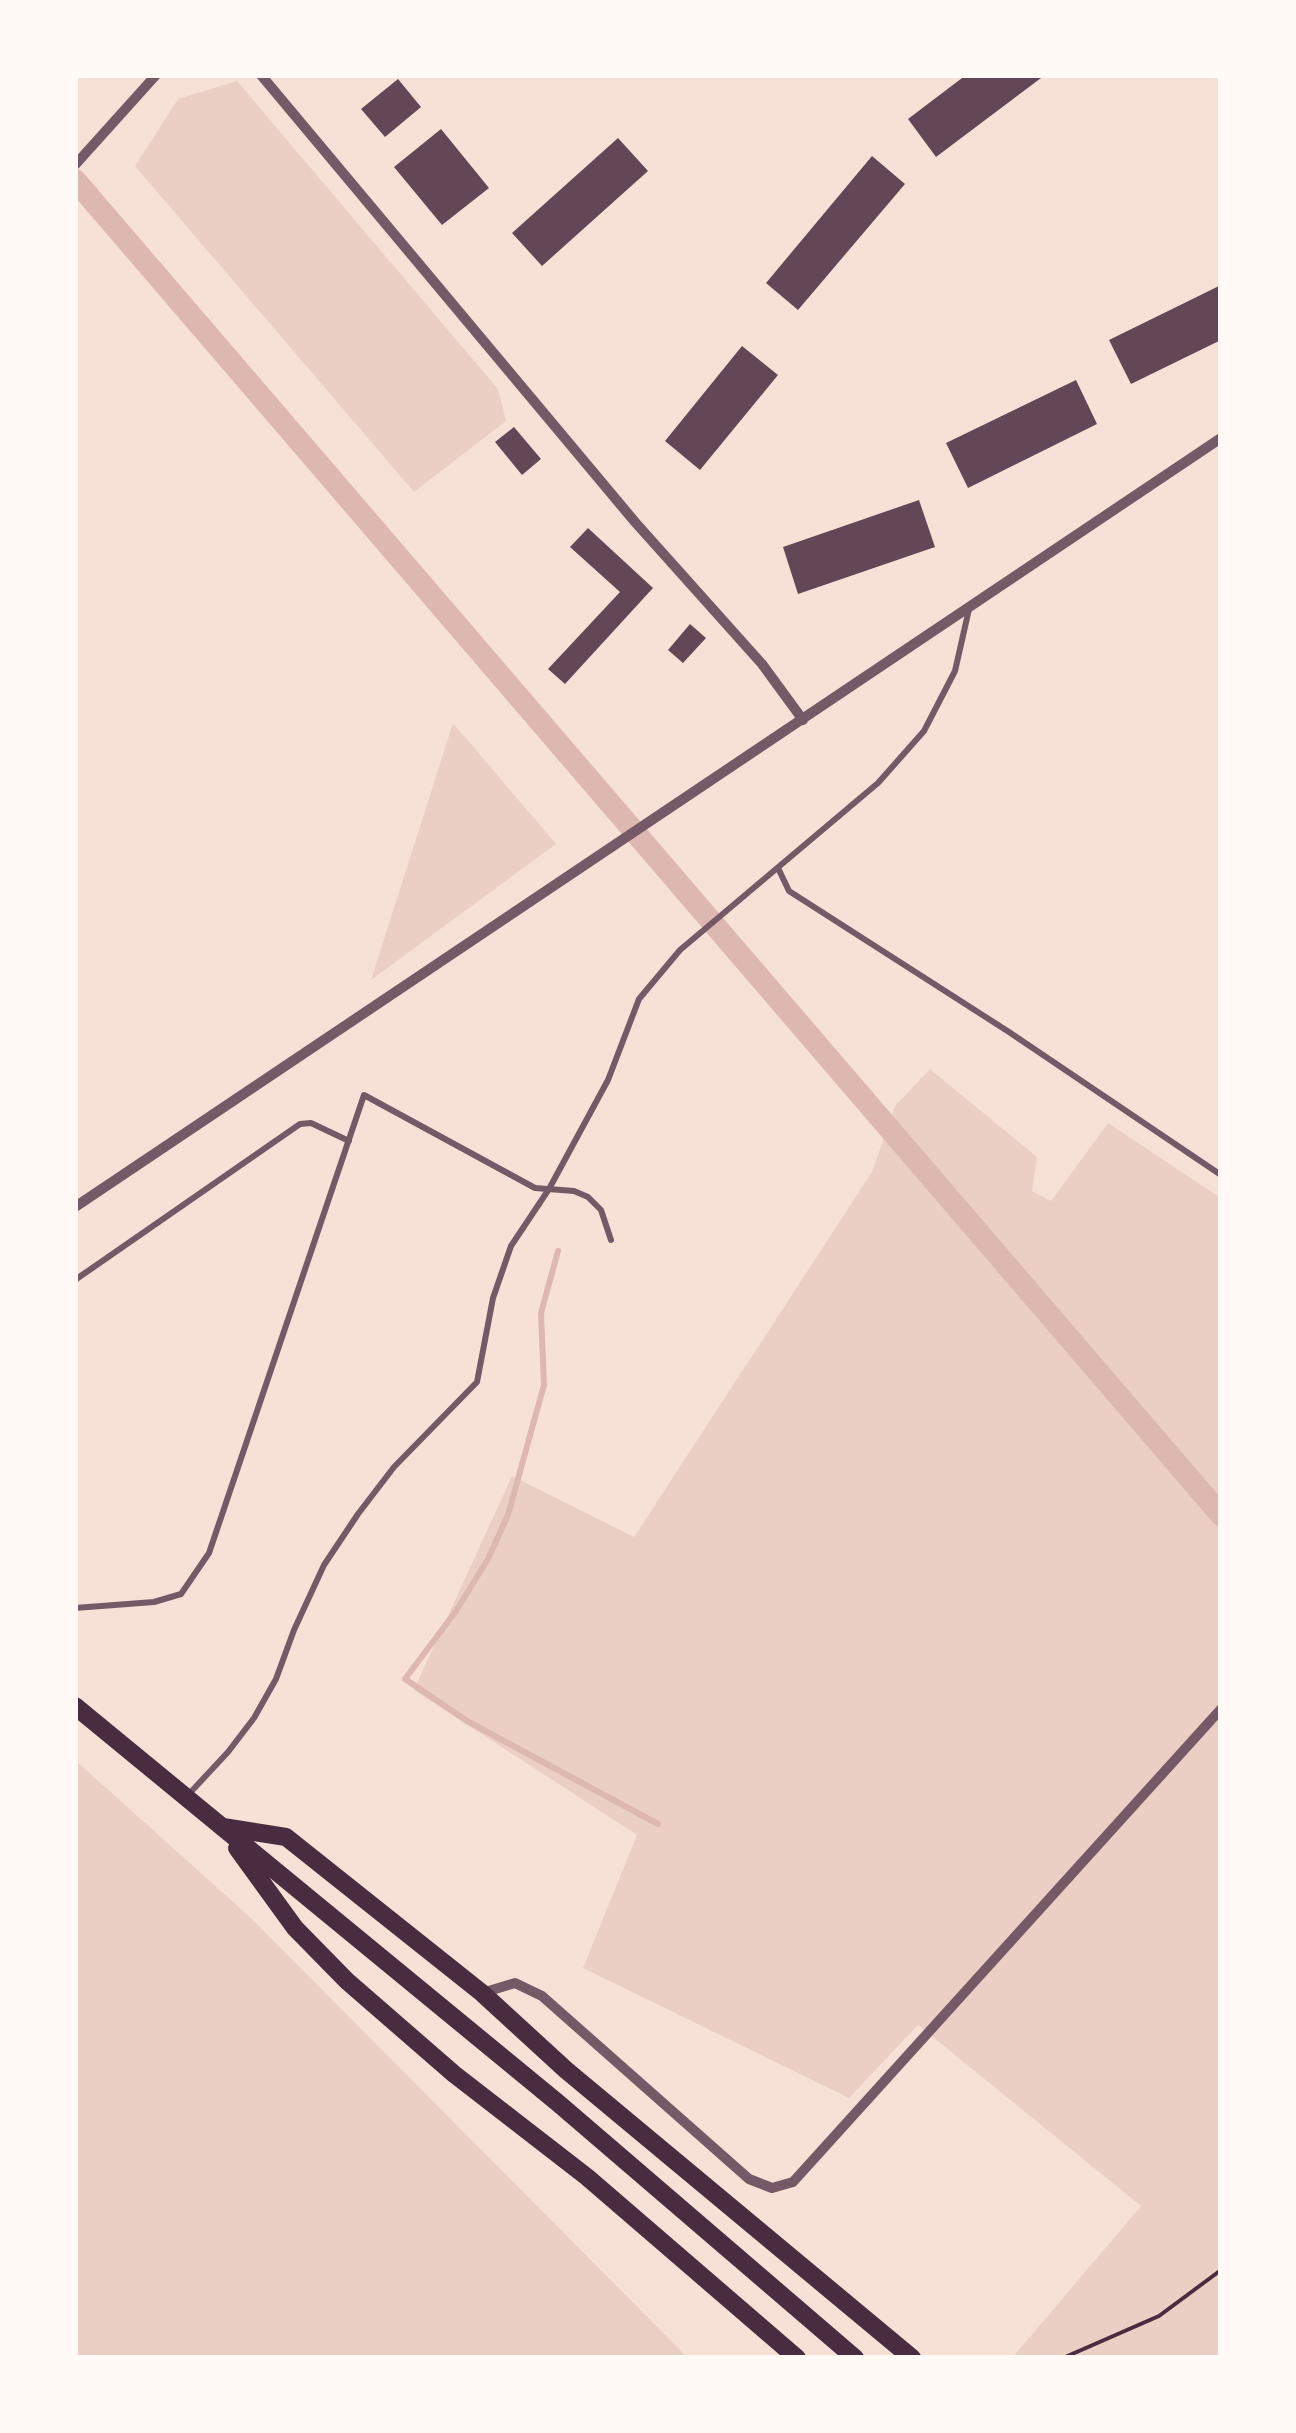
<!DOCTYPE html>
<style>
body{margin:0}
#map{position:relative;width:1296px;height:2433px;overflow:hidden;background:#f7e1d7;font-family:Mulish,sans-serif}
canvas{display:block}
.frame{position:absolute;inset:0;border:78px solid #fffaf5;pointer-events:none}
</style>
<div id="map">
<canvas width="1296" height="2433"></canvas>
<div class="frame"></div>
</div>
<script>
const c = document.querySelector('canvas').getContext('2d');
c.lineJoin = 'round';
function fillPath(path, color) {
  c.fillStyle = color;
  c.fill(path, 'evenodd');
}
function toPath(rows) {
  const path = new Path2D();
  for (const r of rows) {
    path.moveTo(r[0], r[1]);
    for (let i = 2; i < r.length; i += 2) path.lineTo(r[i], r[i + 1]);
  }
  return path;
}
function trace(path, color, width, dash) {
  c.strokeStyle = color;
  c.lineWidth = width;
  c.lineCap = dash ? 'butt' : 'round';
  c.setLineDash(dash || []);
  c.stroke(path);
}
fillPath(toPath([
 [237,81,498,389,506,421,414,492,135,166,178,99],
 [453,723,556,844,371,980],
 [930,1069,1037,1157,1032,1191,1051,1201,1108,1123,1221,1198,1221,2358,1012,2358,1141,2206,918,2025,849,2098,583,1968,637,1835,414,1690,512,1476,634,1537,872,1172,895,1106],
 [75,1760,251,1918,688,2358,75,2358]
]), '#ebcfc5');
trace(toPath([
 [558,1251,541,1313,544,1385,508,1515,488,1559,456,1611,405,1679,467,1721,658,1824]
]), '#dcb8b0', 6);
trace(toPath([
 [75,180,1221,1515]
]), '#dcb8b0', 22);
fillPath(toPath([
 [966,75,1045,75,936,157,908,119],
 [398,79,421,107,385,137,361,109],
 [441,129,489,188,442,225,394,167],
 [618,138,648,171,542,266,512,233],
 [872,156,905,184,798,310,766,283],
 [1221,285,1221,340,1131,384,1109,340],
 [742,346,778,375,700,470,665,441],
 [1076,380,1097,424,968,488,946,443],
 [514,427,541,459,522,475,495,442],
 [919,500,935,547,798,594,783,547],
 [588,528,653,588,565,684,548,669,620,592,570,547],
 [690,624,706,638,683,663,668,650]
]), '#644757');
trace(toPath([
 [1063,2358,1159,2316,1221,2270]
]), '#4a2c40', 4);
trace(toPath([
 [779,870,789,891,1009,1032,1221,1175],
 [75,1280,300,1124,311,1123,349,1141],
 [75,1608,154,1602,181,1594,209,1553,364,1095,535,1188,574,1191,588,1197,601,1210,611,1240],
 [188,1795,228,1752,254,1718,276,1679,294,1630,324,1565,358,1514,394,1467,477,1382,493,1298,511,1246,549,1189,608,1080,639,999,680,950,878,783,924,731,955,671,969,609]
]), '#755966', 6);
trace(toPath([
 [261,75,635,522,762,664,803,720],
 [75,165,156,75],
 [75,1207,1221,438],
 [482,1993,515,1983,542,1996,749,2179,772,2188,793,2182,1221,1709]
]), '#755966', 10);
trace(toPath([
 [75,1706,558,2103,855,2358],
 [223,1827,286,1837,482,1993,566,2070,912,2358],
 [237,1848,295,1928,347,1981,454,2074,587,2177,797,2358]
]), '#4a2c40', 18);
</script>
